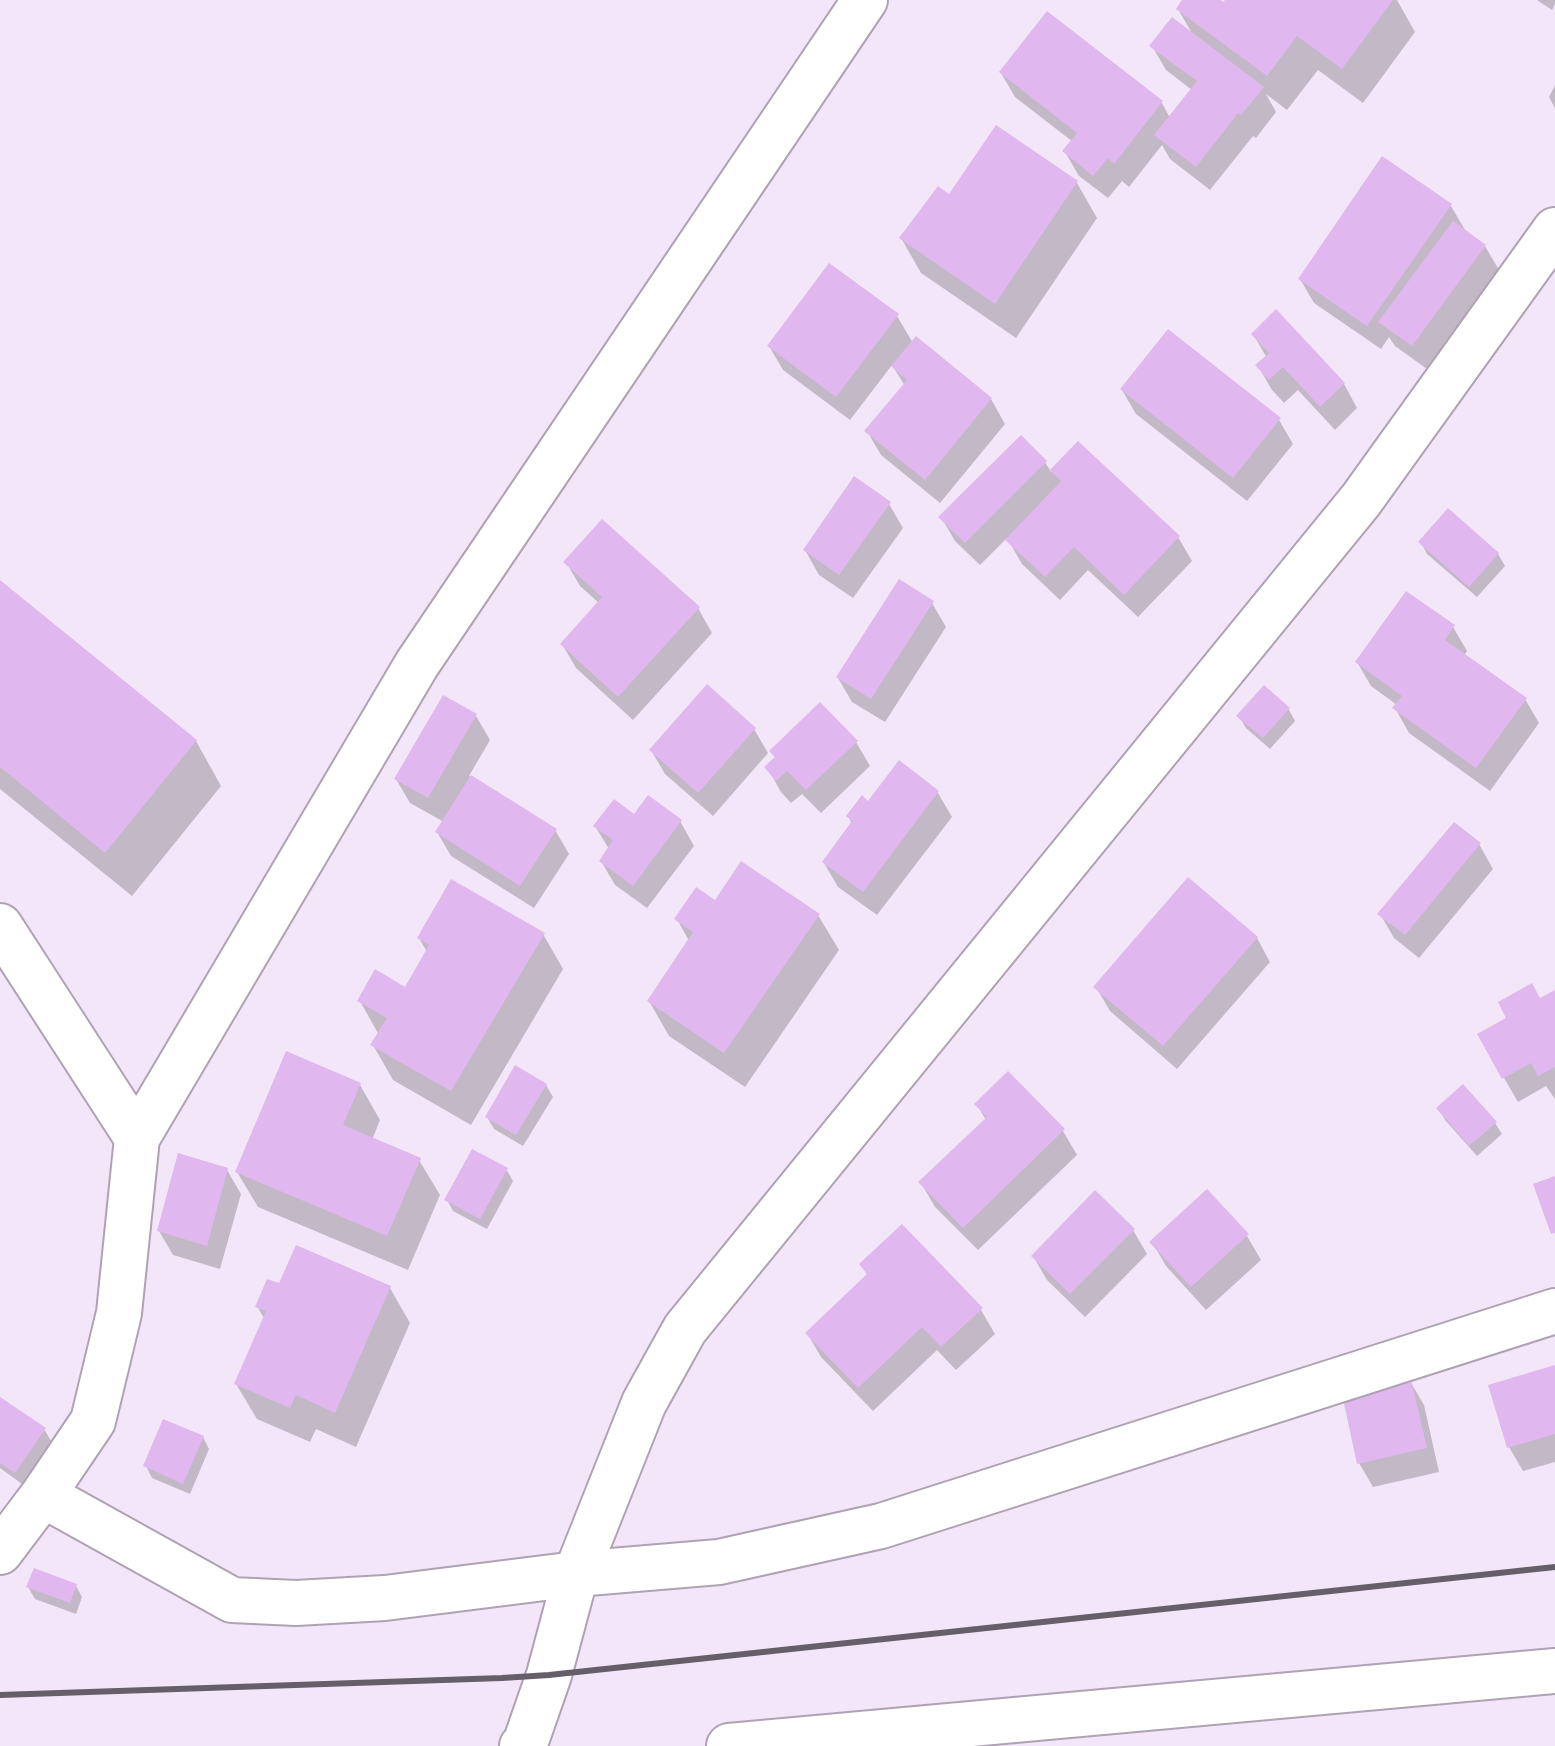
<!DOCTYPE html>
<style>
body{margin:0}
canvas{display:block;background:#f3e6f8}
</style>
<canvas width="1555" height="1746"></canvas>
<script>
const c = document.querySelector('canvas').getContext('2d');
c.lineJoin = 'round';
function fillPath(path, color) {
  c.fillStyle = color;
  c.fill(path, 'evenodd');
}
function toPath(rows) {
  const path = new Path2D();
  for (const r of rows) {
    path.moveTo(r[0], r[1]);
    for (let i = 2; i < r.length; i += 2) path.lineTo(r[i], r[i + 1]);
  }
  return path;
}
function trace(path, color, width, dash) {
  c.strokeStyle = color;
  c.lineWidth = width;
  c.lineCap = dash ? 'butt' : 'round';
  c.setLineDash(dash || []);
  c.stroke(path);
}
fillPath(toPath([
 [1185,0,1217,0,1224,5,1227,0,1397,0,1415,32,1363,103,1318,70,1287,110,1266,94,1276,112,1256,138,1253,136,1210,190,1170,159,1162,145,1129,187,1122,181,1108,198,1079,176,1065,152,1073,142,1015,97,1001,73,1047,14,1162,103,1170,118,1192,90,1166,70,1152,46,1193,35,1178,9],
 [1537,0,1555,0,1555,4,1552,10],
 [1555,85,1555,108,1549,97],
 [996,128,1077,183,1097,218,1016,338,921,273,901,238,949,197],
 [1451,206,1465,230,1485,246,1499,270,1427,369,1395,346,1389,337,1381,349,1314,303,1300,279],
 [897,316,913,343,991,399,1005,424,940,503,881,455,867,431,905,386,892,365,850,420,783,370,769,346],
 [1253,334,1344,384,1357,408,1335,430,1298,390,1284,403,1272,390,1258,366,1267,358],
 [1122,390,1279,420,1293,444,1247,501,1136,414],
 [1078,444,1178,537,1192,561,1138,617,1088,570,1060,600,1022,564,1007,538,980,565,955,541,941,517,1045,462,1051,472],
 [889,504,903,528,853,598,819,575,805,550],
 [1448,511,1498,554,1505,566,1477,597,1427,554,1421,542],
 [566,562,698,608,712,633,633,720,576,668,562,644,599,603,580,586],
 [0,583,196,741,221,786,132,896,0,789],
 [932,603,946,627,885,722,852,702,838,678],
 [1453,627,1467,651,1464,656,1525,699,1539,723,1490,791,1409,733,1395,708,1397,705,1371,686,1357,662],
 [1264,688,1289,710,1295,721,1270,749,1246,728,1239,716],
 [476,716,490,740,469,776,555,830,569,854,534,908,451,856,437,832,444,822,410,803,396,779],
 [754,729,768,753,713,816,665,774,651,750],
 [856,742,870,766,821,813,802,794,791,803,781,792,767,767,776,759,771,751],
 [938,793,952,817,877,915,838,887,824,863,852,824,848,816,869,804],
 [634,817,680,821,694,846,647,908,615,885,601,861,609,849,595,826],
 [1479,844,1493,869,1419,958,1394,938,1380,914],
 [715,903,818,915,839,950,745,1087,669,1036,649,1001,689,941,677,919],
 [543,934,563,969,471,1125,393,1080,373,1045,379,1035,360,1001,405,989,427,952,419,938],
 [1257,938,1270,962,1177,1069,1110,1011,1096,987],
 [1555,992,1555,1099,1546,1086,1518,1102,1479,1035],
 [1008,1073,1063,1131,1077,1155,978,1250,935,1207,921,1183,986,1120,977,1105],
 [360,1085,380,1120,372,1140,419,1160,440,1195,408,1270,258,1207,237,1172],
 [546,1085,553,1097,523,1146,494,1129,487,1117],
 [1439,1109,1495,1123,1502,1134,1477,1156,1445,1120],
 [506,1169,513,1181,487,1229,453,1211,447,1200],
 [227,1170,241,1194,220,1269,173,1255,159,1231],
 [1133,1230,1147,1254,1085,1317,1047,1280,1033,1256],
 [1247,1236,1261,1260,1206,1310,1166,1266,1152,1242],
 [861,1265,981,1310,995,1334,956,1370,937,1350,873,1411,821,1357,807,1333,868,1276],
 [280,1286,390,1288,410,1323,356,1447,316,1429,310,1442,257,1419,236,1384,265,1320,257,1306],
 [1555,1367,1555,1462,1523,1471,1509,1447],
 [1410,1381,1424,1405,1439,1472,1373,1487,1359,1463],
 [0,1399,44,1429,51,1441,22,1484,0,1468],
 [203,1437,209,1449,190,1494,152,1478,146,1466],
 [76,1586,82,1597,76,1614,35,1599,28,1587]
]), '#0003');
fillPath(toPath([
 [1182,0,1220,0,1223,2,1225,0,1393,0,1342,69,1297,36,1267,76,1176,9],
 [1047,11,1163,101,1114,164,1108,158,1093,176,1062,151,1077,133,999,72],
 [1172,17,1264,87,1241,115,1238,113,1196,167,1154,135,1197,81,1149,46],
 [996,125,1078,181,995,304,899,238,938,186,949,194],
 [1382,156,1452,204,1367,326,1298,279],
 [1453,221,1486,245,1412,346,1378,322],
 [829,263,899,314,836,397,767,346],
 [1276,309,1345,383,1320,407,1283,367,1269,380,1255,365,1269,353,1251,334],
 [1168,329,1281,418,1233,478,1120,389],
 [916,336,992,398,925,480,864,431,907,380,891,366],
 [1021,435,1047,461,965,543,938,517],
 [1078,441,1180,536,1124,595,1074,547,1045,577,1005,540,1061,481,1050,470],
 [854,476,891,502,839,575,803,550],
 [1448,508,1499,553,1469,587,1418,542],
 [602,519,700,607,618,697,560,644,602,597,563,562],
 [899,579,934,601,871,699,836,677],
 [0,580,197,740,105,853,0,767],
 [1406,591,1455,625,1445,640,1527,698,1476,768,1392,708,1402,696,1355,662],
 [707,684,756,728,698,793,649,750],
 [1264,685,1290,708,1263,738,1236,716],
 [443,695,477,714,428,798,394,779],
 [820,702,858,741,806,790,787,771,776,781,764,767,775,757,769,751],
 [899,760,939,791,863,892,822,862,852,821,846,816,862,795,868,801],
 [471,775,557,829,520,886,435,832],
 [648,795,682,820,633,886,599,861,613,840,593,826,614,799,634,814],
 [1454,822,1481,843,1405,935,1377,914],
 [741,861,820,914,724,1053,647,1001,693,932,674,919,696,887,715,900],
 [1188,877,1258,937,1163,1046,1093,987],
 [451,879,545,933,451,1091,370,1045,387,1018,357,1001,375,969,405,987,429,945,417,938],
 [1532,983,1540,998,1555,990,1555,1067,1538,1076,1531,1063,1502,1079,1477,1034,1506,1018,1498,1002],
 [286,1051,361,1083,343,1125,421,1158,387,1236,235,1172],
 [515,1065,547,1084,516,1135,485,1117],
 [1008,1071,1065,1129,963,1228,918,1182,987,1117,974,1104],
 [1463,1084,1497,1122,1469,1146,1436,1108],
 [472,1149,508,1168,480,1219,444,1200],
 [178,1153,228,1168,207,1246,157,1231],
 [1555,1176,1555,1233,1551,1234,1533,1184],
 [1207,1189,1249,1234,1191,1287,1149,1242],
 [1095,1190,1135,1229,1070,1294,1031,1256],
 [902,1224,983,1308,941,1347,922,1327,858,1388,805,1333,867,1274,859,1264],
 [296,1245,391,1286,335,1413,296,1395,290,1408,234,1384,266,1311,255,1307,267,1279,279,1283],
 [1555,1365,1555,1434,1507,1448,1488,1385],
 [1411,1379,1427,1448,1357,1464,1342,1394],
 [0,1397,46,1428,15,1473,0,1463],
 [163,1419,204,1436,183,1484,143,1466],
 [34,1568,77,1584,70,1603,26,1587]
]), '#e0b7ee');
const street = toPath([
 [1555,230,1361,500,685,1329,644,1403,576,1574,719,1562,881,1526,1555,1311],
 [0,926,137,1138],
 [43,1495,232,1600,296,1603,385,1598,576,1574,549,1675,525,1744,522,1746],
 [0,1552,43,1495,93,1421,119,1313,137,1138,417,664,865,0],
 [729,1746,1555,1671]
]);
trace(street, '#afa2b3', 48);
trace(street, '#fff', 44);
trace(toPath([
 [0,1695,502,1678,549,1675,1555,1567]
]), '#665e69', 6);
</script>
